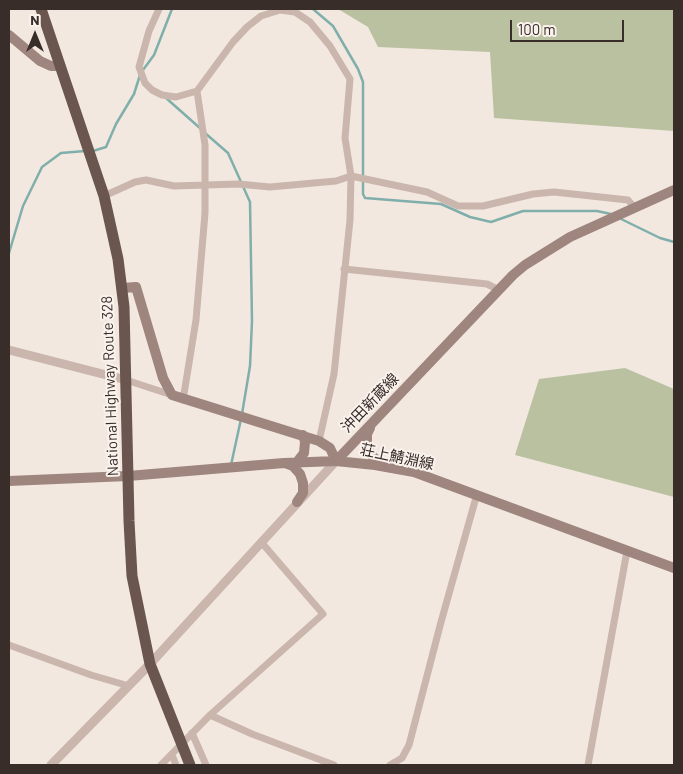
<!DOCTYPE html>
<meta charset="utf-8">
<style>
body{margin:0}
#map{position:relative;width:683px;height:774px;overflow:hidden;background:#f2e8e0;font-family:Barlow,sans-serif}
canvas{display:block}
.frame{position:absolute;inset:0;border:10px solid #392d2a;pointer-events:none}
.north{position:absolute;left:10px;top:10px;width:50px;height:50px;-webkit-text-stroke:4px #faf2ec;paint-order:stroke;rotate:0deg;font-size:14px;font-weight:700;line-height:20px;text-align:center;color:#392d2a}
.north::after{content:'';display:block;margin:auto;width:18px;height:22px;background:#392d2a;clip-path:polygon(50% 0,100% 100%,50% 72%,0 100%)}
.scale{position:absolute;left:510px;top:20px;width:114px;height:22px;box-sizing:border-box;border:2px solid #392d2a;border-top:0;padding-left:6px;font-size:15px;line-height:18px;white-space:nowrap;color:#392d2a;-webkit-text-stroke:4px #faf2ec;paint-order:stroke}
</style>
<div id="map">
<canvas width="683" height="774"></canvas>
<div class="frame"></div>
<div class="north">N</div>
<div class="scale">100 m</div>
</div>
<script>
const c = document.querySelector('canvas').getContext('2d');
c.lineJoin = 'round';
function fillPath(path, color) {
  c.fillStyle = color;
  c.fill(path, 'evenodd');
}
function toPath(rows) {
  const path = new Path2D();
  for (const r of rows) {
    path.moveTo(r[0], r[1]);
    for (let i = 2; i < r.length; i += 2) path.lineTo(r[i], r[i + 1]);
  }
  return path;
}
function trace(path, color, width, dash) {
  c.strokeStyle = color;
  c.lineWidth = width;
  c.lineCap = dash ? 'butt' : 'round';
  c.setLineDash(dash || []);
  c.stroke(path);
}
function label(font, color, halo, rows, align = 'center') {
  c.font = font + ' Barlow,"Noto Sans JP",sans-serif';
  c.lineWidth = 4;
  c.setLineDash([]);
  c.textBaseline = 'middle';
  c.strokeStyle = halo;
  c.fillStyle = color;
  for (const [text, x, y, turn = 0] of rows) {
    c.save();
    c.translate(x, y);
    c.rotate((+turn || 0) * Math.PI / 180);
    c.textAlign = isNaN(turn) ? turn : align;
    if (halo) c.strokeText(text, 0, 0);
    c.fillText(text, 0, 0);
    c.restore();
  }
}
fillPath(toPath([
 [338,9,674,9,674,131,494,118,490,52,378,47,368,27],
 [625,368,674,389,674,497,515,455,539,379]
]), '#bac1a0');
trace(toPath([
 [313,9,333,26,358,69,363,82,363,194,365,198,441,204,470,217,491,222,523,211,597,211,611,214],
 [143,70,154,55,172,9],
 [166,98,201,129],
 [205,133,228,153,250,202,252,321,250,366,242,414],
 [93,151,106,147,116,124,134,94,140,75],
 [619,218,660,238,674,242],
 [9,253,23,206,42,167,61,153,85,151],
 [231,465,241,419]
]), '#80afab', 2.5);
trace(toPath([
 [159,9,149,31,139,67,145,83,152,90,162,95,176,97,197,91,233,42,247,27,261,16,280,10,295,12,310,22,330,46,350,79,345,138,351,176,350,220,334,374,319,441],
 [104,196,135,182,146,180,174,186,238,184,270,187,336,181,351,176,427,192,458,206,483,206,533,194,554,192,628,200,635,208],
 [344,269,487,284,499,290],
 [126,380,172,395],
 [183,400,196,320,205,213,205,145,197,91],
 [9,645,91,675,129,686],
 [210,715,252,734,334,765],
 [192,733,206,765],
 [172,755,176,765],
 [161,765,210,715,323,614,262,543],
 [390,765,402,758,409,745,441,622,477,494],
 [588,765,627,551]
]), '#cab6ac', 7);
trace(toPath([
 [9,350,126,380],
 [51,765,150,664,336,461]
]), '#cab6ac', 9);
trace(toPath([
 [9,35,40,61,51,66,60,66],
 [122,288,136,287,163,378,172,395,319,441,330,448,336,461,513,275,525,265,570,237,674,190],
 [370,428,367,434,367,447,373,457,384,465],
 [297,462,304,453,305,442,303,435],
 [285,463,293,466,300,474,303,483,303,493,297,502],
 [9,481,128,476,284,463,336,461,375,465,414,472,674,568]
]), '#9e857d', 10);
trace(toPath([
 [41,9,104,196,118,259,124,307,129,521,132,576,150,664,190,765]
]), '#6a554f', 11);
label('15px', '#392d2a', '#faf2ec', [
 ["National Highway Route 328",110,386,-92],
 ["沖田新蔵線",370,403,-46],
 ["荘上鯖淵線",397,457,12]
]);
</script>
